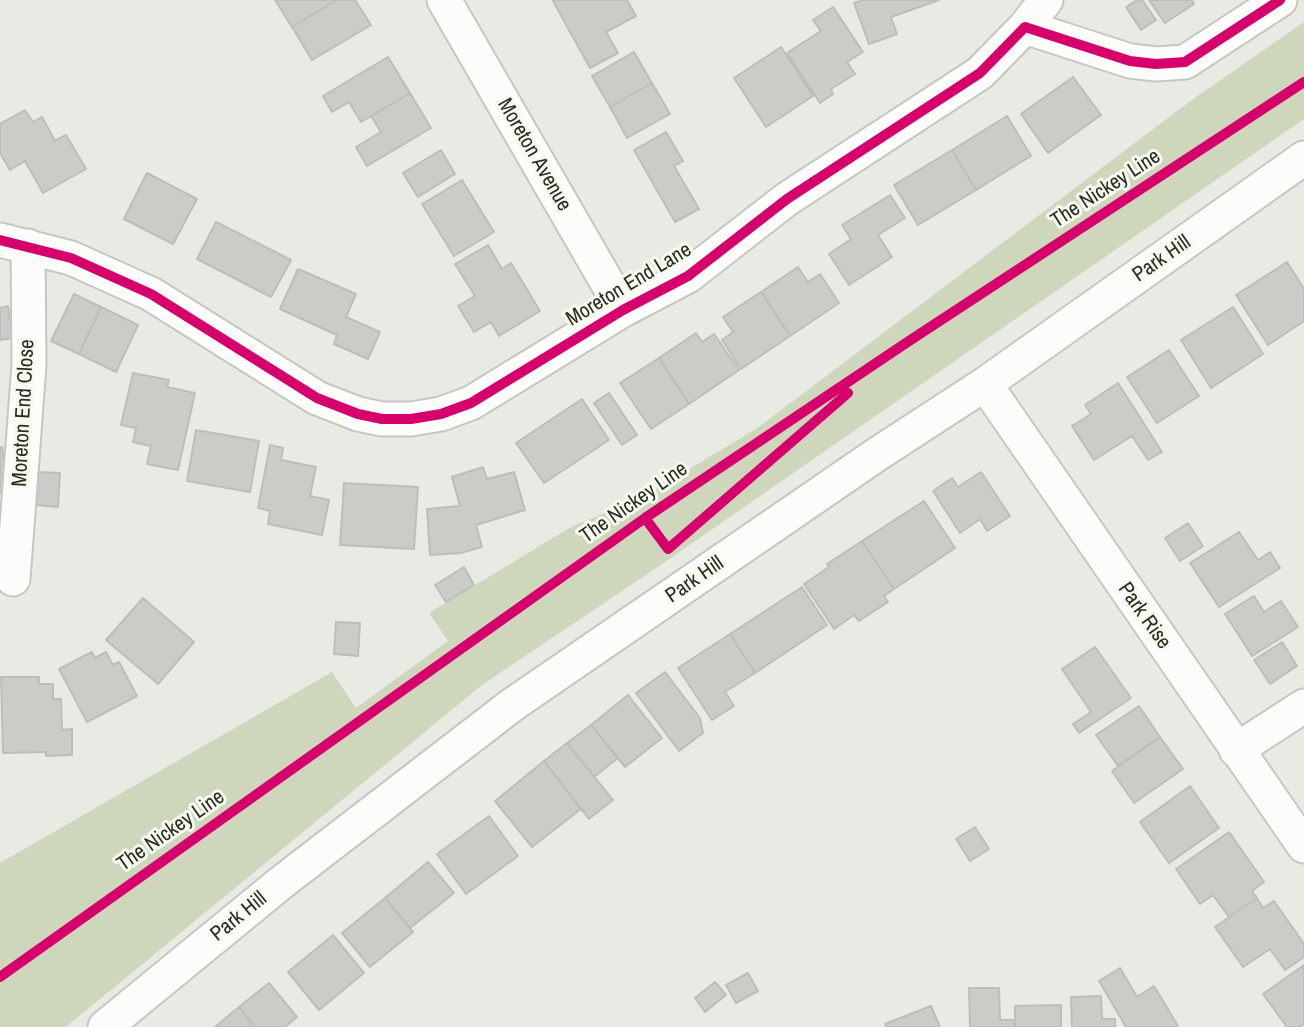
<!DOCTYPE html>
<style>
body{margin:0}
canvas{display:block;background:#e8eae4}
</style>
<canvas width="1304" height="1027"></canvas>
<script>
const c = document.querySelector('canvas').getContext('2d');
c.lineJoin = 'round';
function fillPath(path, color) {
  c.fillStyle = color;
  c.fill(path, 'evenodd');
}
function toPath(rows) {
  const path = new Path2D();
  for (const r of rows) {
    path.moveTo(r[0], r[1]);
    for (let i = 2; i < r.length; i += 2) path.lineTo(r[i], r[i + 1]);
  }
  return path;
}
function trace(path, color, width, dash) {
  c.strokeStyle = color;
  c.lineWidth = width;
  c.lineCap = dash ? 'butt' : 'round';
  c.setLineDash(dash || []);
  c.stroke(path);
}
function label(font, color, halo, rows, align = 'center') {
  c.font = font + ' "Archivo Narrow",sans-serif';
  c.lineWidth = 6;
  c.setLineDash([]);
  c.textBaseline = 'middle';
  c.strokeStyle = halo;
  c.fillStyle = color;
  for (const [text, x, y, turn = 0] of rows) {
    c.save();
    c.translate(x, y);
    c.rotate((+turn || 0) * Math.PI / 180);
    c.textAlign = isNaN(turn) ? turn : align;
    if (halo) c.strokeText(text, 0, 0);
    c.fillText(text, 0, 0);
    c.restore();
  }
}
fillPath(toPath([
 [1304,22,1304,119,662,564,482,685,66,1027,0,1027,0,863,332,672,356,708,448,641,429,613,571,527,641,498,756,429,1189,102]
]), '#ced6bc');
const building = toPath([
 [275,0,337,0,292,27,275,0],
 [337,0,355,0,371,25,312,60,292,27,337,0],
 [555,0,627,0,636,16,606,32,618,53,590,68,553,1,555,0],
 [863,0,939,0,891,17,897,34,869,44,854,3,863,0],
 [1137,0,1142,0,1156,20,1141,30,1126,7,1137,0],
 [1149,0,1192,0,1194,4,1165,23,1149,0],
 [833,7,863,52,847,62,855,74,831,89,833,94,820,103,787,53,821,31,813,20,833,7],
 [781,47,813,96,766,127,734,78,781,47],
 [634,52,652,83,610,107,592,76,634,52],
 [388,57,410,93,361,122,349,102,332,112,323,96,388,57],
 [1073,77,1101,115,1048,153,1021,114,1073,77],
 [652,83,670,114,627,138,610,107,652,83],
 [410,93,431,128,367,166,356,147,381,132,371,116,410,93],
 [25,110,33,122,42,117,55,141,66,135,86,169,43,193,25,161,10,170,0,153,0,124,25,110],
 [1007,116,1031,156,976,190,952,150,1007,116],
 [666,132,683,161,674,166,699,209,675,222,634,150,666,132],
 [441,150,455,174,418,197,403,173,441,150],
 [952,150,976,190,918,225,894,185,952,150],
 [147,173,197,199,173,244,124,219,147,173],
 [462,180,494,232,454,256,422,204,462,180],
 [890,195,905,218,878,235,892,257,849,285,829,254,851,239,842,225,890,195],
 [216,222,291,260,271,297,197,259,216,222],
 [488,245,502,269,511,263,540,311,499,336,491,322,474,332,458,306,475,296,455,264,488,245],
 [1287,262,1304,289,1304,321,1268,345,1236,295,1287,262],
 [798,267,808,282,820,274,839,303,790,336,761,292,798,267],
 [298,269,356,294,346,317,380,332,368,359,334,344,337,335,280,309,298,269],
 [761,292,790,336,741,369,722,340,733,332,723,317,761,292],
 [74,294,101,307,79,354,51,341,74,294],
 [8,306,13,338,0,340,0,308,8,306],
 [101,307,138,325,116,372,79,354,101,307],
 [1233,307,1263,354,1211,388,1181,340,1233,307],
 [696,333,702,342,714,334,739,370,689,404,659,358,696,333],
 [1169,350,1199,396,1157,423,1127,377,1169,350],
 [659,358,689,404,651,429,620,383,659,358],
 [133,373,169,380,167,387,195,393,178,470,147,464,151,446,133,442,136,428,121,425,133,373],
 [1118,383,1162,452,1148,460,1132,436,1094,460,1072,426,1091,414,1085,405,1118,383],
 [609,393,637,435,622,445,594,403,609,393],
 [582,399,609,440,544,483,516,443,582,399],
 [196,430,259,441,250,492,187,481,196,430],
 [270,445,283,448,281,460,316,467,310,496,329,500,322,535,268,524,270,511,258,508,270,445],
 [2,447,9,492,0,493,0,448,2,447],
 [483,467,487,479,514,472,525,510,476,525,482,547,461,553,430,555,427,509,460,506,452,477,483,467],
 [38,472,60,473,58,507,36,505,38,472],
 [981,472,1010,516,987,531,980,519,960,533,933,491,952,478,958,487,981,472],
 [344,483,418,487,414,549,340,545,344,483],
 [924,501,955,548,894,589,862,541,924,501],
 [1188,523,1203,546,1180,561,1165,538,1188,523],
 [1239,532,1258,560,1270,552,1280,568,1219,607,1190,563,1239,532],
 [862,541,894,589,884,596,888,602,859,621,854,615,834,629,804,584,829,567,827,564,862,541],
 [464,567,474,585,446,602,435,585,464,567],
 [802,587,827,625,755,673,730,634,802,587],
 [1254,596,1264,612,1281,601,1298,627,1252,656,1225,614,1254,596],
 [143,598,194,642,158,684,106,640,143,598],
 [336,622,360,623,358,656,334,654,336,622],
 [730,634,755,673,725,692,734,706,712,720,678,668,730,634],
 [1282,642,1297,666,1270,684,1254,660,1282,642],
 [1095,647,1131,698,1079,733,1073,724,1091,712,1062,669,1095,647],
 [92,652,95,658,106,652,113,665,119,662,137,696,87,722,59,669,92,652],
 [665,672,700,718,703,733,679,751,636,693,665,672],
 [1,677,39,677,39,684,53,684,53,699,61,699,62,730,72,729,72,755,46,756,46,752,3,753,1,677],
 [628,695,662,738,625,767,591,725,628,695],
 [1139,706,1160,737,1118,766,1096,735,1139,706],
 [591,725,618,758,594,777,567,743,591,725],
 [1160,737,1183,769,1134,803,1112,771,1160,737],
 [567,743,613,800,589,819,544,761,567,743],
 [544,761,581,809,532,847,495,801,544,761],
 [1190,786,1219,828,1169,863,1140,822,1190,786],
 [489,816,518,856,466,894,437,854,489,816],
 [975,827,989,849,970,861,956,839,975,827],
 [1229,832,1264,882,1252,891,1257,898,1229,917,1213,895,1200,904,1176,869,1229,832],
 [428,862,454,893,410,928,385,898,428,862],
 [385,898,413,932,370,967,342,933,385,898],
 [1257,898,1263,908,1274,901,1304,944,1304,957,1285,970,1270,949,1243,967,1215,927,1257,898],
 [333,935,364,973,319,1010,288,972,333,935],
 [1304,965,1304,1024,1299,1027,1287,1027,1263,994,1304,965],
 [1120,968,1137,997,1154,986,1178,1026,1175,1027,1126,1027,1099,981,1120,968],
 [748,973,758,991,736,1003,726,985,748,973],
 [715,982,726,995,705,1012,695,998,715,982],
 [269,983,297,1017,285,1027,255,1027,239,1007,269,983],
 [969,988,999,988,1000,1020,1015,1020,1015,1027,970,1027,969,988],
 [1101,996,1102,1019,1115,1019,1115,1027,1072,1027,1071,997,1101,996],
 [1061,1005,1061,1027,1015,1027,1015,1006,1061,1005],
 [931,1006,940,1027,887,1027,885,1024,931,1006],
 [239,1007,255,1027,215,1027,239,1007]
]);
fillPath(building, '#caccc7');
trace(building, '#bdbeba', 2);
const minor = toPath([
 [444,0,623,310],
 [1025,27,1130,61,1156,64,1185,62,1280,0],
 [0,240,71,258,151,294,317,398,358,414,382,419,411,419,441,414,471,403,623,310,688,276,787,199,980,73,1025,27,1046,0],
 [985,384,1304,846],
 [13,579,29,365,28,246],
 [1236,750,1304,706],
 [105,1027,282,882,512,705,876,455,985,384,1304,158]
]);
trace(minor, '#c6c7c2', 37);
trace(minor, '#fcfcfb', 33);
trace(toPath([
 [0,240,71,258,151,294,317,398,358,414,382,419,411,419,441,414,471,403,623,310,688,276,787,199,980,73,1025,27,1130,61,1156,64,1185,62,1280,0],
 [645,518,668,549,848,393],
 [0,977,645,518,906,343,1304,82]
]), '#d6006c', 10);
label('21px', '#292b26', '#f6faee', [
 ["Moreton Avenue",534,155,60],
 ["The Nickey Line",1106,189,-33],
 ["Park Hill",1162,259,-35],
 ["Moreton End Lane",629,285,-31],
 ["Moreton End Close",24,413,-87],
 ["The Nickey Line",634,503,-35],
 ["Park Hill",695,580,-35],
 ["Park Rise",1144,616,55],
 ["The Nickey Line",171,831,-35],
 ["Park Hill",239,917,-39]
]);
</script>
